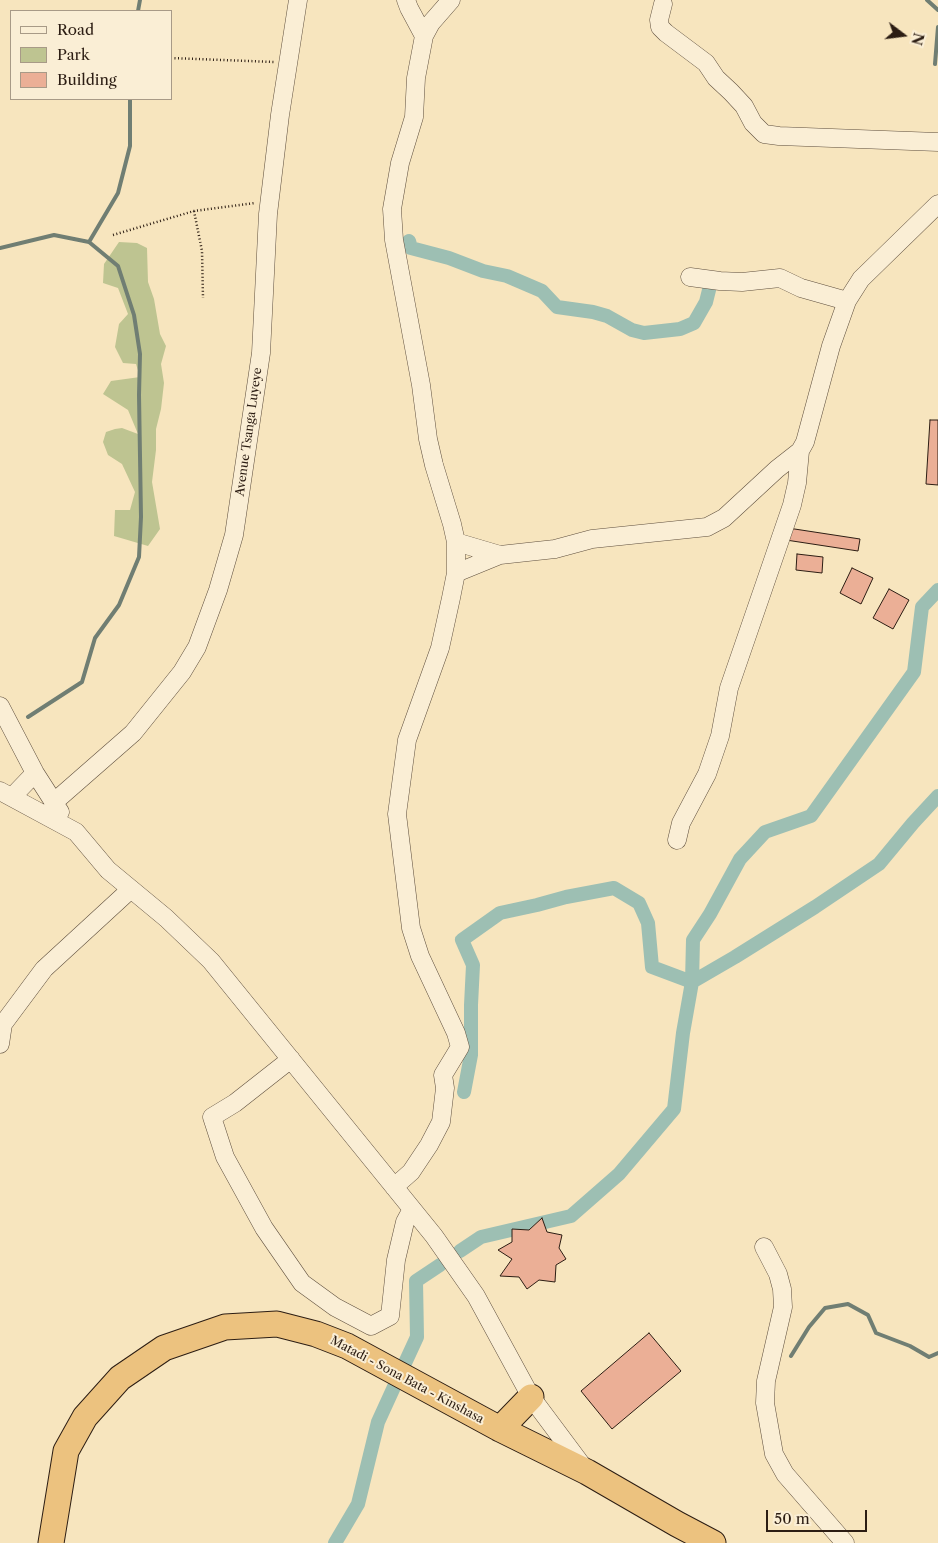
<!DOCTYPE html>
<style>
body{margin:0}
#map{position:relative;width:938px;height:1543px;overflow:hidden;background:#f7e5be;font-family:"Libre Caslon Text",serif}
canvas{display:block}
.legend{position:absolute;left:10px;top:10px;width:162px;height:90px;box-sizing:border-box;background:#faeed5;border:1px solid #a89a87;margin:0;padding:6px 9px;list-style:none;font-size:15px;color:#2c1d13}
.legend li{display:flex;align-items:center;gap:10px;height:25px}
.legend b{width:25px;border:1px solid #a89a87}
.north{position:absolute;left:878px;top:10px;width:50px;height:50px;-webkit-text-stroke:4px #faeed5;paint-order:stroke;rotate:105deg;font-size:14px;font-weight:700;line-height:20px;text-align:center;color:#2c1d13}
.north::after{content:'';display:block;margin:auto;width:18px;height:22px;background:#2c1d13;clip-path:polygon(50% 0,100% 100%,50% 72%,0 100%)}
.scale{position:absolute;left:766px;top:1510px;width:101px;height:22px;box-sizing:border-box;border:2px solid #2c1d13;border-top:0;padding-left:6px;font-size:15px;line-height:18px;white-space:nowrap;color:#2c1d13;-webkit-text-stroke:4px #faeed5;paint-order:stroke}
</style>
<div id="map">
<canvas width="938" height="1543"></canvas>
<ul class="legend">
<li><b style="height:6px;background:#faeed5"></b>Road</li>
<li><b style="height:14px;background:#bec491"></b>Park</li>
<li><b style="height:14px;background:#ebaf96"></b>Building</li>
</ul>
<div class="north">N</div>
<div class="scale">50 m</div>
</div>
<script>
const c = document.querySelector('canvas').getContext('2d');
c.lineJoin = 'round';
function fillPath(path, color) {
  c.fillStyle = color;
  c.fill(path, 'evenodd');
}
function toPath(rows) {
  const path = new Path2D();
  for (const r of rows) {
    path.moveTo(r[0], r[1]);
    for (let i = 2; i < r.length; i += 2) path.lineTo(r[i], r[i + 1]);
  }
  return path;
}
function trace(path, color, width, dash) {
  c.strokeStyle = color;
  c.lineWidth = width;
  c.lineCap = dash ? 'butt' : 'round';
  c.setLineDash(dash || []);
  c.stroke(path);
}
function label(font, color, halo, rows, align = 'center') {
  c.font = font + ' "Libre Caslon Text",serif';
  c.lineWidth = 4;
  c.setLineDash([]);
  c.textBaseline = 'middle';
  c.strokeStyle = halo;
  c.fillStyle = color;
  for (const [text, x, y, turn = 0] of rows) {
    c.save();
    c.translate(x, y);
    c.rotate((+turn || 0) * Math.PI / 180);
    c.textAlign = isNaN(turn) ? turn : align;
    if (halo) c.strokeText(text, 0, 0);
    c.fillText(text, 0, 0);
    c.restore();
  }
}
fillPath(toPath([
 [119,242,137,243,147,248,148,282,154,299,160,334,166,346,161,364,164,383,161,409,156,429,156,450,152,482,160,529,148,546,114,536,115,510,130,510,135,492,122,464,108,455,103,442,106,432,115,429,122,428,138,434,128,410,103,394,111,381,140,377,136,364,123,363,115,347,119,324,128,314,118,288,103,283,104,264]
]), '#bec491');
trace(toPath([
 [927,0,938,10],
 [138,11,140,0],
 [935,64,938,27],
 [0,248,54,235,89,242],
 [28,717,82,682,95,638,119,605,139,557,141,517,139,395,140,354,134,315,118,266,89,242,118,193,130,146,130,99],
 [791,1356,809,1327,825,1308,848,1304,868,1315,876,1333,910,1346,929,1357,938,1353]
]), '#707e73', 4);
trace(toPath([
 [409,241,411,248,449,258,483,271,507,276,542,291,557,307,593,312,607,316,632,330,644,333,680,329,694,323,706,302,709,290],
 [464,1092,471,1055,471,1005,473,965,462,940,500,913,537,905,566,897,614,888,639,903,648,923,652,967,692,982,735,957,815,907,879,864,913,823,938,796],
 [460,1251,481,1237,571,1216,619,1174,674,1109,683,1033,692,982,693,940,710,914,740,859,765,832,811,816,914,672,922,607,938,590],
 [405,1363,417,1337,416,1281,440,1265],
 [335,1543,358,1504,378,1422,394,1387]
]), '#9dbfb3', 14);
const building = toPath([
 [930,420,938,420,938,485,926,484,930,420],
 [788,528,860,539,858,551,786,540,788,528],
 [797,554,823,557,822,573,796,570,797,554],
 [852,568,873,578,861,604,840,593,852,568],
 [889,589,909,600,893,629,873,618,889,589],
 [542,1218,547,1232,562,1235,559,1248,566,1259,556,1265,555,1282,539,1280,527,1289,519,1277,500,1276,512,1259,498,1250,512,1242,512,1229,529,1230,542,1218],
 [649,1333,681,1371,612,1429,581,1391,649,1333]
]);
fillPath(building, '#ebaf96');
trace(building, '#2c1d13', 1);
const minor = toPath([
 [406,0,409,8,424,36],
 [663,4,659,20,660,27,666,33,706,63,716,78,731,92,744,106,753,123,764,134,779,136,938,142],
 [690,277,720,281,742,282,780,278,801,288,847,301],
 [456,542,500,555],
 [456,573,500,555,555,549,592,539,707,527,724,518,777,469,800,451,805,442,831,346,847,301,861,279,938,204],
 [0,706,35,773,60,812],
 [0,791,76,832,108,870,166,918,211,961,434,1236,476,1296,531,1397,584,1468],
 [12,797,35,773],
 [53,803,133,733,182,672,197,647,218,590,234,535,261,353,268,214,280,115,298,0],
 [677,840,681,823,707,774,720,736,729,688,792,505,797,483,800,451],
 [0,1044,3,1024,44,969,131,889],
 [291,1059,235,1103,212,1117,225,1157,264,1228,302,1283,335,1307,371,1326,390,1316,396,1260,405,1222,412,1209],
 [394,1187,411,1172,429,1145,441,1122,445,1088,443,1075,460,1047,456,1033,420,956,411,928,397,814,407,740,440,648,451,598,456,573,456,542,452,524,434,465,428,439,421,385,394,240,392,209,400,163,414,117,416,78,424,36,431,23,451,0],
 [764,1247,778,1274,782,1289,783,1307,766,1381,765,1403,774,1454,785,1474,845,1543]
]);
const highway = toPath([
 [500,1429,531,1397],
 [51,1543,66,1451,85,1417,120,1378,164,1348,225,1327,277,1324,316,1334,347,1346,500,1429,587,1472,677,1524,713,1543]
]);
trace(minor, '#5f4f3e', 19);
trace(highway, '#2c1d13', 27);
trace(toPath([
 [171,58,274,62],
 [194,211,202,251,203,298],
 [113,235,194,211,255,203]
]), '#2c1d13', 2.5, [1, 2.5]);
trace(minor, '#faeed5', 18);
trace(highway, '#ecc27f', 25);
label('12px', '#2c1d13', '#faeed5', [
 ["Avenue Tsanga Luyeye",249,432,-82],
 ["Matadi - Sona Bata - Kinshasa",407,1380,28]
]);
</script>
